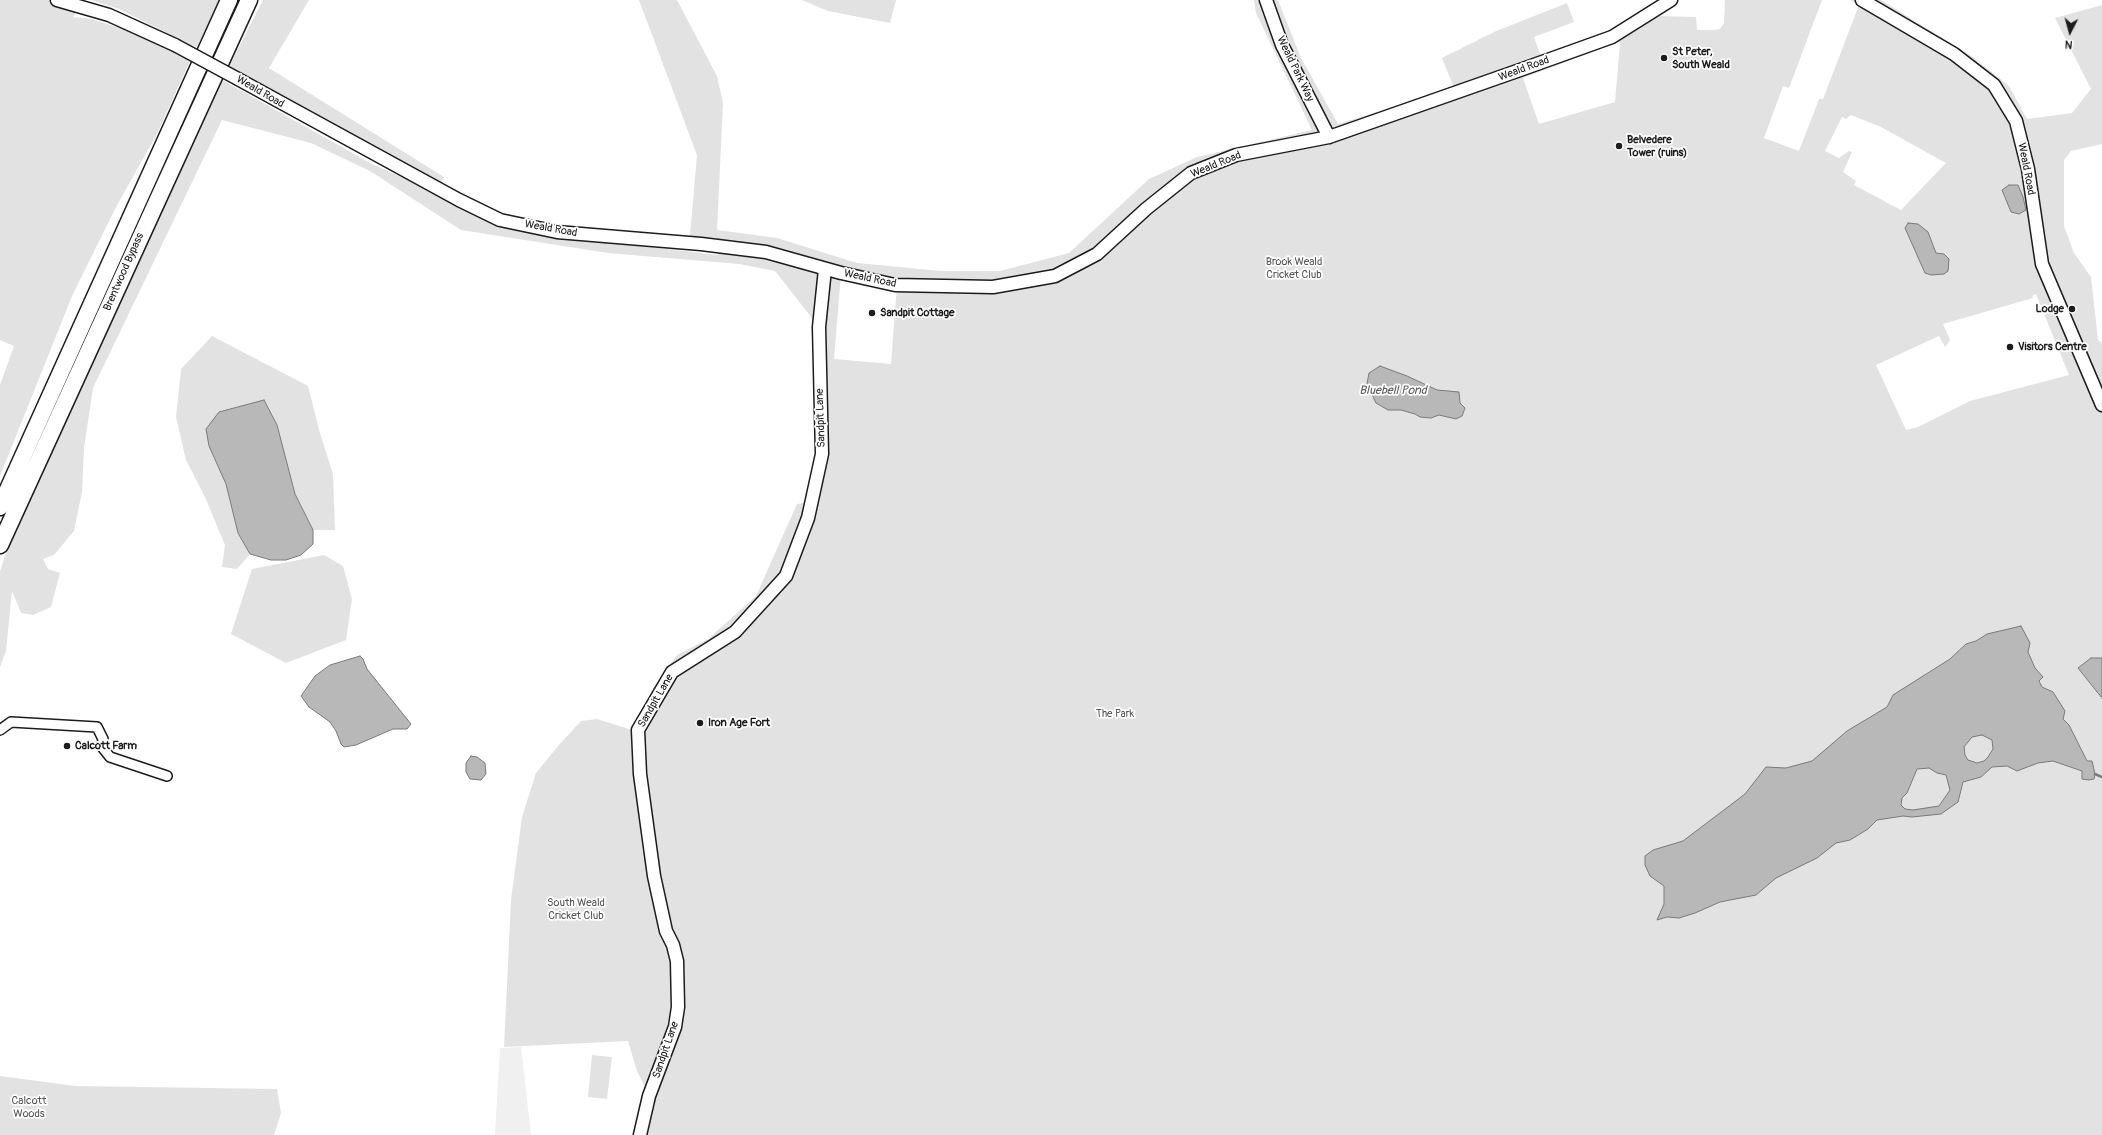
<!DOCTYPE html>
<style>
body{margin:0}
#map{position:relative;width:2102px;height:1135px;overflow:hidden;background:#fff;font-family:Pangolin,sans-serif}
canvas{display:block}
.north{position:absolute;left:2050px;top:12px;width:40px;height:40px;-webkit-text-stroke:3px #fff;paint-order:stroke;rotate:186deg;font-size:11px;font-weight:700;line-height:16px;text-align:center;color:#1c1c1c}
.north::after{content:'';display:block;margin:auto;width:14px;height:18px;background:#1c1c1c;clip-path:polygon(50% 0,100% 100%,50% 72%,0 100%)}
</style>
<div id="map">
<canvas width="2102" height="1135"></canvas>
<div class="north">N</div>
</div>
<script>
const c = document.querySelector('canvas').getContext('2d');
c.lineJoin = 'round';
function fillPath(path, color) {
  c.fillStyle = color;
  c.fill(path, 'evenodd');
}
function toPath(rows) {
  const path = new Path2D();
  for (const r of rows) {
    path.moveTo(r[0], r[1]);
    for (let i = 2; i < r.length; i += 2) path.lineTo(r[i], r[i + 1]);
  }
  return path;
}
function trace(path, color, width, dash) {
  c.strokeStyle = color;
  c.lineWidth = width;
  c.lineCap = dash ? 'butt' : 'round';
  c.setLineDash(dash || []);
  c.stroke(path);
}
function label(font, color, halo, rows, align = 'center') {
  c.font = font + ' Pangolin,sans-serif';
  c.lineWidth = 3.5;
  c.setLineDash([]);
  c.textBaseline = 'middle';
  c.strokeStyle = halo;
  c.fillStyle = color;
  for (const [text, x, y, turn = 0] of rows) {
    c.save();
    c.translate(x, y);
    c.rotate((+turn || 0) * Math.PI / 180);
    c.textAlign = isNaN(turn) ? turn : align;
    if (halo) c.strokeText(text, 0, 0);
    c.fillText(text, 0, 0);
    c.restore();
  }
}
fillPath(toPath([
 [521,1047,531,1135,495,1135,500,1048]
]), '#f0f0f0');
fillPath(toPath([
 [0,0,86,0,73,17,92,19,141,35,190,61,157,134,116,207,72,296,0,476,0,385,14,346,0,340],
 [91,0,219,0,197,48,119,9],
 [263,0,309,0,269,68,444,177,441,183,392,159,332,122,229,66],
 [639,0,677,0,717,76,723,103,717,230,777,238,857,263,941,271,1000,271,1069,253,1149,179,1197,157,1312,130,1256,13,1254,0,1278,0,1301,58,1338,124,1454,88,1442,58,1494,32,1567,3,1574,22,1534,37,1543,62,1593,44,1590,53,1523,78,1539,124,1615,102,1620,44,1618,39,1659,16,1696,17,1697,30,1715,30,1720,29,1724,23,1725,0,1822,0,1789,88,1783,86,1764,138,1799,151,1819,99,1823,99,1859,5,1850,0,1881,0,1973,57,2009,86,2027,119,2072,113,2091,89,2055,18,2102,5,2102,144,2071,151,2064,160,2064,226,2074,253,2091,277,2098,340,2102,343,2102,1135,640,1135,649,1096,637,1071,628,1041,504,1047,511,900,522,817,536,773,558,746,581,721,597,719,632,730,636,726,647,706,653,688,677,655,708,639,756,596,797,504,811,502,822,454,819,327,775,271,739,264,608,253,461,230,370,171,311,143,222,120,93,388,84,448,82,492,74,531,54,555,43,559,48,569,60,573,51,607,33,615,21,613,12,591,6,651,0,667,0,571,7,550,217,77,372,164,431,190,477,215,581,239,718,255,716,238,690,236,697,155],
 [1851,115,1881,127,1946,163,1901,210,1854,185,1856,181,1843,172,1852,152,1849,151,1839,158,1825,151,1842,117,1846,119],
 [841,274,897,285,891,364,834,359],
 [2036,294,2069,375,1970,401,1918,427,1906,430,1876,365,1939,336,1945,347,1950,340,1943,324,2033,298,2032,296],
 [802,0,896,0,890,23,828,11],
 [212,336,308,386,320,433,333,474,335,530,313,530,295,494,277,425,264,400,209,446,226,484,238,533,250,554,237,569,222,567,225,545,205,497,186,460,176,417,181,369],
 [324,555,343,566,352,599,346,640,286,663,231,634,252,569],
 [592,1055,612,1057,607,1099,588,1097],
 [0,1076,75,1086,277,1089,281,1113,274,1135,0,1135]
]), '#e2e2e2');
const water = toPath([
 [2009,185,2018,185,2023,197,2026,210,2019,214,2011,212,2002,190,2009,185],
 [1908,223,1918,224,1928,232,1936,253,1944,254,1949,259,1948,271,1944,274,1931,275,1925,273,1905,228,1908,223],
 [1380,366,1407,376,1437,390,1459,392,1460,403,1465,408,1462,416,1456,419,1439,415,1431,418,1420,417,1415,414,1401,410,1388,410,1376,403,1367,384,1369,373,1380,366],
 [264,400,277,425,295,494,313,530,313,544,301,555,286,560,271,560,250,554,238,533,226,484,209,446,206,429,219,412,264,400],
 [2021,626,2030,643,2028,652,2035,668,2043,677,2039,681,2042,687,2053,692,2065,711,2063,719,2069,725,2087,761,2092,761,2095,774,2094,779,2089,780,2082,779,2082,771,2053,761,2038,763,2017,771,2007,766,1992,767,1981,777,1963,782,1958,802,1941,814,1912,817,1903,816,1877,820,1868,829,1850,840,1836,843,1817,858,1776,878,1756,895,1720,902,1695,913,1679,918,1667,917,1657,920,1664,904,1664,886,1650,876,1645,865,1645,856,1653,850,1683,841,1745,794,1766,767,1786,768,1812,761,1847,731,1887,707,1893,695,1950,659,1966,644,1976,641,1987,634,2021,626],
 [1982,735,1992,740,1993,749,1988,757,1984,761,1977,763,1968,760,1965,755,1964,747,1972,737,1982,735],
 [1929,768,1937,773,1946,775,1950,790,1939,806,1913,810,1905,809,1901,805,1902,798,1907,793,1917,769,1929,768],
 [360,656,363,659,367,669,411,724,407,729,393,729,356,745,344,747,341,744,336,731,330,722,309,707,301,696,315,676,330,665,360,656],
 [2091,658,2102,658,2102,698,2078,668,2091,658],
 [471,756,477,757,485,763,486,774,481,780,470,779,466,772,466,763,471,756]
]);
fillPath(water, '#b8b8b8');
trace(water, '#7a7a7a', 1);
trace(toPath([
 [2095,774,2102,777]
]), '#7a7a7a', 2.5);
const street = toPath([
 [0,730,11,722,97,727,103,739,102,747,110,757,167,776]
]);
const secondary = toPath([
 [57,0,109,15,175,45],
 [1266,0,1282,45,1329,137],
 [1862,0,1954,54,1994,85,2016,121,2028,169,2042,264,2102,405],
 [238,79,459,200,500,220,557,232,701,244,766,252,841,273,895,285,993,287,1055,276,1097,254,1146,209,1191,173,1236,155,1329,137,1520,70,1612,37,1671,0],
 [640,1135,649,1096,675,1027,678,1007,677,961,673,945,666,931,654,876,640,774,638,730,672,672,735,632,786,576,808,518,822,454,819,327,825,269]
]);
const highway = toPath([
 [0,507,229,0],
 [0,545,249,0]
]);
trace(street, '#1c1c1c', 12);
trace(secondary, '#1c1c1c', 15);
trace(highway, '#1c1c1c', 19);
trace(street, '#fff', 9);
trace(secondary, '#fff', 12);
trace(highway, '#fff', 16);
const secondaryBridge = toPath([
 [175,45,238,79]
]);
trace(secondaryBridge, '#1c1c1c', 15, []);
trace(secondaryBridge, '#fff', 12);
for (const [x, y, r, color] of [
 [1664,58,4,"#1c1c1c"],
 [1619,146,4,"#1c1c1c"],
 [2072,309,4,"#1c1c1c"],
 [872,313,4,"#1c1c1c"],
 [2010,347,4,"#1c1c1c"],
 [700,723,4,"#1c1c1c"],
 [67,746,4,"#1c1c1c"]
]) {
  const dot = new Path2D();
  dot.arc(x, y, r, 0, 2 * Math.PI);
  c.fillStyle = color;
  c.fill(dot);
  trace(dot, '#fff', 1.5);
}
label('bold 11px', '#1c1c1c', '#fff', [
 ["St Peter,",1672,52],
 ["South Weald",1672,65],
 ["Belvedere",1627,140],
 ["Tower (ruins)",1627,153],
 ["Lodge",2064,309,"right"],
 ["Sandpit Cottage",880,313],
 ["Visitors Centre",2018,347],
 ["Iron Age Fort",708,723],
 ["Calcott Farm",75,746]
], 'left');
label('11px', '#1c1c1c', '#fff', [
 ["Weald Park Way",1295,69,64],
 ["Weald Road",1524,69,-20],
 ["Weald Road",260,92,30],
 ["Weald Road",1216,165,-22],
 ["Weald Road",2026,169,79],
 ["Weald Road",551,229,10],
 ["Brentwood Bypass",124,272,-66],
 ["Weald Road",870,279,12],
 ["Sandpit Lane",821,418,-92],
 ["Sandpit Lane",656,701,-60],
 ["Sandpit Lane",666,1050,-71]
]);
label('11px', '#575757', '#fff', [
 ["Brook Weald",1294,262],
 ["Cricket Club",1294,275],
 ["The Park",1115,714],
 ["South Weald",576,903],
 ["Cricket Club",576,916],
 ["Calcott",29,1101],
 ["Woods",29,1114]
]);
label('italic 12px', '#5a5a5a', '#fff', [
 ["Bluebell Pond",1393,391]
]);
</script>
